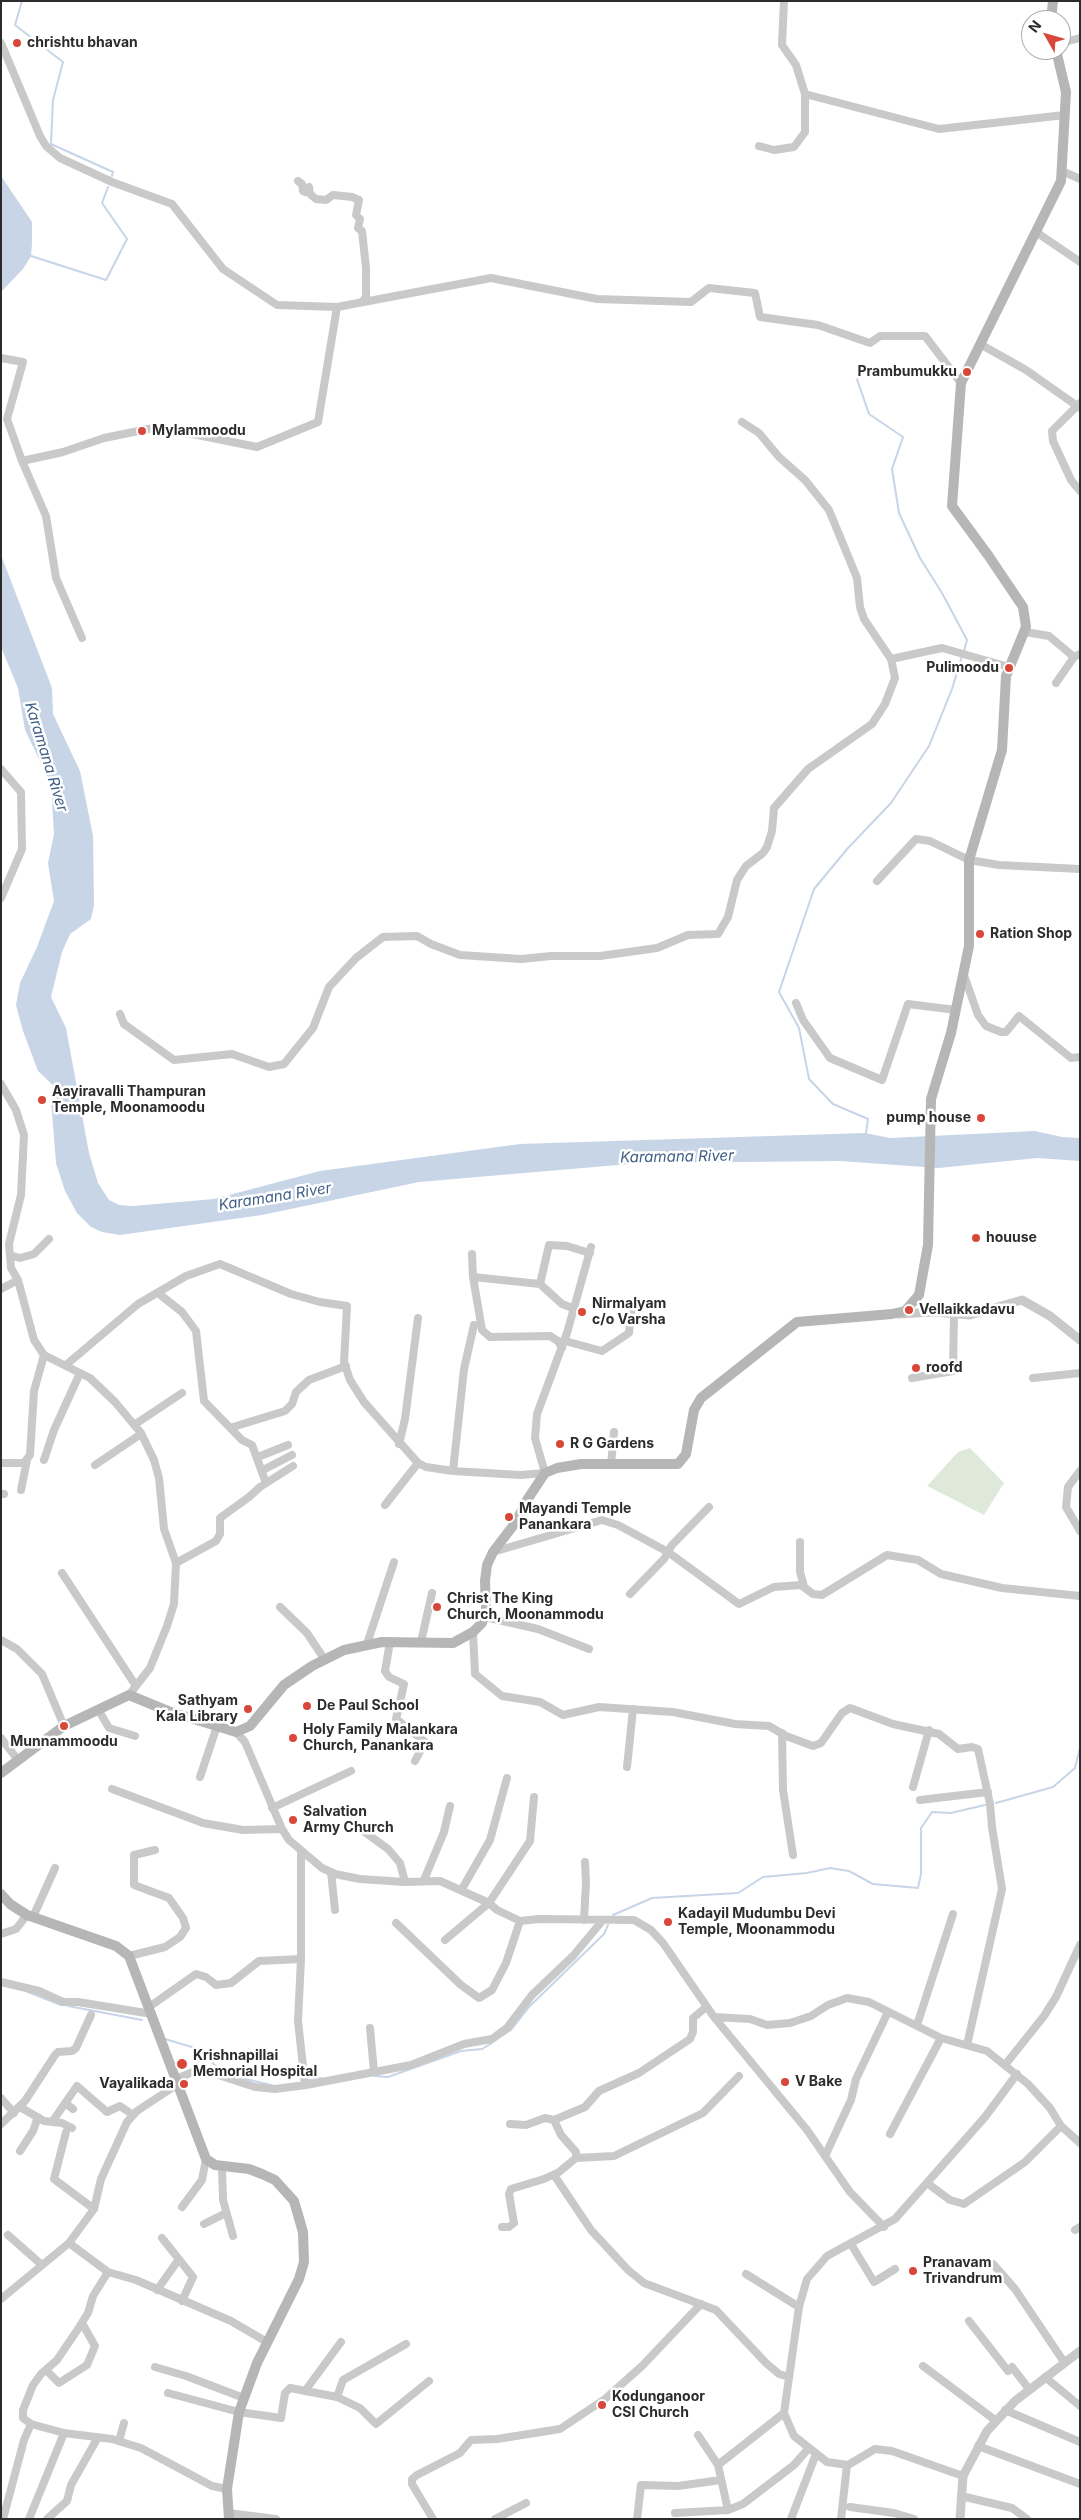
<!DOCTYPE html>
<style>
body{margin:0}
#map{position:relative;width:1081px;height:2520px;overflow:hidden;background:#fff;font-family:Inter,sans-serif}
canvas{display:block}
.frame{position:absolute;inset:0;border:2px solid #2c2c2c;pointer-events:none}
.north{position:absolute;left:1021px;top:10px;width:50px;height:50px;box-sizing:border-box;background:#fff;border:1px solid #ababab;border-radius:50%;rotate:308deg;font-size:14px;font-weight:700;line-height:20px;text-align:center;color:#2c2c2c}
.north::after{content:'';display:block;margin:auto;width:18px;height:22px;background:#d7483a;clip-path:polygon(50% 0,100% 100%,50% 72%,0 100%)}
</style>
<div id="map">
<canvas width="1081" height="2520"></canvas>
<div class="frame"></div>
<div class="north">N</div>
</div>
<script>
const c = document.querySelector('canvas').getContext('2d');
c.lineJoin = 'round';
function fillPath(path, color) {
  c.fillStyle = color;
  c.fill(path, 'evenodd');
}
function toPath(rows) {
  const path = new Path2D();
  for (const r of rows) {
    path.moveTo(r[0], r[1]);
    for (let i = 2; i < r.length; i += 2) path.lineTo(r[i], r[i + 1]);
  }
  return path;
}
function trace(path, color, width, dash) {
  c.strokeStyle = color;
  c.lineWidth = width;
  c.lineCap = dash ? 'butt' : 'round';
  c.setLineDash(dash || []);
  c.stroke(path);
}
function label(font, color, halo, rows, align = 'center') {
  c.font = font + ' Inter,sans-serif';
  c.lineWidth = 5;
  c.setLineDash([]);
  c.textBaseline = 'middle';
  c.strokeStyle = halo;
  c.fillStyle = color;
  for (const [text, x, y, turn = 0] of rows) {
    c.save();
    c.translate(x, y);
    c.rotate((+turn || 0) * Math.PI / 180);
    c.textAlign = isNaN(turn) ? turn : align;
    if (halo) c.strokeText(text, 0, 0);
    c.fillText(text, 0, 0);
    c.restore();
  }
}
fillPath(toPath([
 [970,1448,1004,1483,984,1515,927,1486,958,1452]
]), '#dfe9da');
fillPath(toPath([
 [1,176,32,222,32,244,31,256,23,269,1,292],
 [1,555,52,688,53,714,80,771,93,836,94,905,91,919,70,934,62,952,51,997,66,1028,89,1153,98,1183,109,1200,119,1205,133,1206,214,1199,320,1171,520,1144,865,1133,890,1138,1035,1131,1062,1137,1080,1138,1080,1161,1037,1158,939,1168,840,1161,641,1163,419,1182,262,1215,120,1235,102,1232,91,1227,77,1213,65,1191,56,1163,51,1100,56,1088,38,1071,23,1031,16,1005,20,983,37,947,54,901,48,863,54,834,51,784,25,730,18,688,1,647]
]), '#c7d5e7');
trace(toPath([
 [22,1,15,25,63,62,53,100,51,144,113,172,112,176],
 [31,256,106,280,127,239,102,203,108,187],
 [857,379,869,414,903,437,892,469,899,513,920,558,942,593,967,640,964,651],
 [866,1133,868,1119,833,1104,809,1079,799,1028,779,992,814,889,848,848,891,803,929,746,952,689,962,656],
 [996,1803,1053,1787,1075,1768,1080,1748],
 [613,1915,652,1898,738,1893,763,1877,807,1873,830,1868,849,1871,873,1884,918,1888,921,1874,921,1828,932,1812,951,1813,985,1805],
 [28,1992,61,2005],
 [68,2006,142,2020],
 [500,2037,511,2030,529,2007,604,1934,608,1925],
 [165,2039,195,2048,215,2065,236,2077],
 [374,2076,388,2077,461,2051,482,2049,492,2043],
 [241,2078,271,2085],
 [309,2080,322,2078]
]), '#c7d5e7', 2);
trace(toPath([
 [784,1,782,45,796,65,805,94,939,129,1065,115],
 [1,43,40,136,46,146,60,158,112,182,172,204,223,269,277,305,337,307],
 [1061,43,1080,38],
 [759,146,774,150,794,147,805,132,805,94],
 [1062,171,1080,179],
 [298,181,302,184,303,191,305,192,305,189,309,187,310,194,316,199,326,200,333,195,352,197,359,200,356,215,360,219,358,228,362,231,366,268,366,297,362,302],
 [1036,232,1080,262],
 [980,344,1026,370,1080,408],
 [1,358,23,362,7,419,22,461,63,452,104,438,158,427,257,447,318,422,337,307,491,278,597,299,691,302,709,288,755,293,760,317,818,325,870,343,880,336,925,336,961,383],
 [1080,403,1052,431,1053,441,1071,480,1080,491],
 [22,461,46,516,56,578,82,638],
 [1025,632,1049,636,1074,657,1080,654],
 [891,659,942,648,1009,667],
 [1056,683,1074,657],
 [1,769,21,792,22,849,1,898],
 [877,881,916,839,930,841,969,860,999,865,1080,869],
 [964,975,978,1015,986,1026,1001,1032,1006,1032,1019,1016,1071,1058,1080,1057],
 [796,1003,803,1020,830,1058,882,1080,908,1004,956,1010],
 [120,1014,124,1024,174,1060,232,1054,269,1067,284,1064,313,1028,329,987,356,958,383,937,417,936,431,944,460,955,521,959,551,956,600,956,657,948,688,935,718,934,728,917,737,880,746,866,763,853,767,847,772,831,774,808,808,769,872,724,885,704,895,678,891,659,864,619,860,607,857,578,829,510,805,480,779,457,759,433,742,422],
 [1,1084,16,1110,24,1135,21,1195,9,1244,11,1268,18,1280,34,1340,44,1355,90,1378,115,1402,141,1433,154,1460,159,1478,164,1529,176,1563,174,1604,167,1626,150,1668,129,1695],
 [472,1254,473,1277,482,1330,490,1337,550,1336,558,1341,562,1348],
 [10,1255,20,1258,34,1254,49,1239],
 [473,1277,540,1284,562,1304,575,1309],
 [540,1284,549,1245,567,1246,590,1253],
 [1,1289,18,1280],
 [158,1293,182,1312,196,1331,204,1401,242,1440,252,1445,266,1483],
 [565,1341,602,1351,629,1333,632,1305],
 [66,1365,138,1304,186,1276,220,1264,291,1294,320,1302,347,1306,344,1362,350,1380,364,1402,418,1463,426,1467,453,1471,520,1475,545,1473,535,1438,537,1414,567,1333,591,1247],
 [912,1378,953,1371,954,1315],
 [1033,1378,1080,1373],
 [134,1425,182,1393],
 [233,1427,285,1411,292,1404,296,1392,309,1380,346,1366],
 [399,1444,405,1419,418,1318],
 [258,1457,288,1445],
 [44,1460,54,1430,80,1373],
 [1,1463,24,1463,30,1455,34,1391,44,1355],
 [95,1465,141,1434],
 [611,1465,614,1432],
 [263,1470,292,1455],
 [453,1471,464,1369,474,1325],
 [1080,1471,1068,1487,1066,1507,1080,1531],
 [21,1490,27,1460],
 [1,1494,4,1494],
 [385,1505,418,1463],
 [800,1542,800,1572,804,1586],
 [493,1552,602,1520,618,1525,668,1552,739,1604,774,1587,801,1585,813,1594,822,1595,887,1555,918,1560,941,1574,1002,1588,1080,1596],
 [176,1563,216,1541,220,1534,220,1518,249,1497,260,1487,293,1466],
 [62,1573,136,1686],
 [630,1594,664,1559,672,1545,709,1507],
 [280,1607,307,1633,325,1660],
 [485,1617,538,1629,589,1649],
 [473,1632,475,1674,502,1696,540,1702,563,1715,599,1707,673,1712,735,1724,769,1726,786,1736,813,1746,821,1743,842,1713,850,1708,893,1724,939,1734,958,1749,972,1747,978,1749,990,1804,992,1827,1002,1889,967,2045],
 [1,1640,17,1649,42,1674,64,1726],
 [390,1642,385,1671,389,1677,404,1684,396,1719,425,1742,415,1761],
 [421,1642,432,1593],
 [367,1644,394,1562],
 [98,1709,109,1728,135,1736],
 [236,1732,245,1742,282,1829,289,1840,322,1868,335,1874,360,1879,405,1882,440,1881,489,1903,497,1910,520,1921,539,1919,634,1920,651,1930,663,1943,714,2017,750,2019,767,2025,790,2023,811,2016,828,2005,847,1998,869,2002,941,2038,987,2051,1028,2084,1050,2108,1061,2126,1080,2143],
 [782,1733,783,1790,793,1855],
 [1,1738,18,1760],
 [627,1767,633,1709],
 [200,1777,217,1726],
 [913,1787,929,1730],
 [112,1789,203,1823,243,1830,282,1829],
 [920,1800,988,1792],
 [272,1808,351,1771],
 [358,1827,388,1849,400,1863,405,1882],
 [301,1851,301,1959,298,2021,305,2085],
 [331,1872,335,1910],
 [424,1880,444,1832,450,1806],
 [462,1889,490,1840,507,1778],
 [33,1917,55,1868],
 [584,1920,586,1883,585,1862],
 [396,1923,461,1985,479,1998,492,1990,506,1963,520,1921],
 [1,1934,16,1929,27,1915],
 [445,1940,489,1903,530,1841,534,1797],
 [129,1956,165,1947,180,1937,186,1928,183,1918,169,1898,134,1885,134,1855,155,1850],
 [1,1982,39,1991,63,2002,78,2002,152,2014],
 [149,2007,196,1974,206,1977,216,1985,231,1983,259,1961,301,1959],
 [714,2017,807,2130,850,2192,884,2227],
 [917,2025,953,1914],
 [370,2028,374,2072],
 [1005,2065,1044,2016,1056,1997,1080,1945],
 [176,2079,200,2069,255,2087,275,2089,306,2085,411,2065,464,2044,492,2039,507,2028,532,1995,573,1956,603,1920],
 [1,2098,14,2113],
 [65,2103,73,2109],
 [20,2107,44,2121,62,2123,72,2128],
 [52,2122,77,2086,107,2112,120,2106,133,2115],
 [1,2124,25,2101,55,2055,58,2052,72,2051,76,2048,91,2015],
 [510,2124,526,2125,545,2118,554,2120,585,2107,599,2091,639,2073,690,2039,693,2032,693,2018,705,2008],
 [66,2132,54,2179,94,2209],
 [890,2134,941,2038],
 [20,2151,33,2131,38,2117],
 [825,2156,851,2100,856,2079,888,2012],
 [576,2158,614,2156,703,2113,739,2076],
 [222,2167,223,2200,233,2236],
 [554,2175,591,2230,628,2270,644,2283,716,2310,766,2363,779,2374,789,2377],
 [927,2183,950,2200,964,2204,1025,2162,1061,2126],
 [182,2207,202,2180,206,2159],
 [204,2224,226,2213],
 [502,2227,509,2227,514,2223,509,2194,511,2189,544,2179,559,2172,576,2158,576,2152,561,2135,554,2120],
 [1075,2230,1080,2227],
 [8,2235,42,2265],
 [162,2238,193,2277,182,2301],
 [69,2243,94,2209,101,2179,127,2122,137,2111,178,2084],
 [851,2244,874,2282,895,2269],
 [993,2264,1015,2289,1064,2362],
 [108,2272,93,2296,88,2313,78,2329,57,2360,41,2374,33,2385,23,2410,23,2418,31,2424,64,2433,112,2439,141,2448,212,2486,227,2489],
 [746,2274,799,2307],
 [157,2290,179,2259],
 [1,2299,69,2243,108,2272,136,2280,231,2321,267,2342],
 [969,2321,1008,2371,1012,2367,1029,2389],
 [923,2366,995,2420],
 [155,2367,186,2376,244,2398],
 [46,2370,59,2383,87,2365,95,2346,82,2323],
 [1045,2377,1080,2406],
 [305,2391,341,2342],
 [168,2393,239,2412,281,2418,285,2393,290,2388,337,2397,360,2408,376,2424,429,2381],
 [337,2397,343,2380,406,2344],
 [1005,2410,1080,2442],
 [784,2413,799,2307,807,2279,827,2256,895,2219,985,2117,1017,2074],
 [119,2441,124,2423],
 [978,2446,1080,2484],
 [718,2465,784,2413,794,2436,827,2462,848,2465,875,2449,892,2451,963,2476],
 [961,2496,1012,2508,1027,2519],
 [850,2507,894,2513,914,2519],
 [728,2510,743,2504,794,2465,808,2449],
 [228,2513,276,2519],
 [675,2513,728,2510,718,2465,698,2435],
 [3,2519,24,2440,31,2424],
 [29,2519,64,2433],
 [47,2519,67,2501,71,2485,97,2439],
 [433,2519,412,2484,412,2479,417,2475,460,2453,471,2440,497,2439,560,2429,605,2399,642,2366,701,2304],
 [495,2519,526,2503],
 [637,2519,641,2485,678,2486,721,2480],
 [791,2519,816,2454],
 [841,2519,847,2465]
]), '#c9c9c9', 8);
trace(toPath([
 [898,1314,934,1312,970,1315,1022,1300,1050,1316,1080,1340],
 [960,2519,963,2476,987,2431,1015,2401,1080,2351]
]), '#c9c9c9', 9);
trace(toPath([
 [1051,20,1053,1],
 [1,1773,64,1726,129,1695,168,1711,236,1732,250,1726,284,1685,312,1666,344,1650,382,1642,453,1643,473,1632,482,1623,486,1609,485,1581,487,1565,493,1552,516,1522,527,1500,545,1473,557,1468,581,1464,678,1464,686,1454,694,1410,701,1398,797,1322,892,1314,905,1311,919,1295,928,1245,931,1099,951,1033,969,946,969,860,1002,750,1006,676,1026,627,1023,607,988,555,952,506,961,383,1061,181,1066,92,1056,50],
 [1,1894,10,1904,27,1915,116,1946,129,1956,206,2159,215,2165,249,2169,262,2174,275,2180,294,2201,303,2232,304,2262,299,2279,257,2363,239,2412,227,2489,229,2519]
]), '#b6b6b6', 10);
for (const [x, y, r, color] of [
 [17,43,5,"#d7483a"],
 [967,372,5,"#d7483a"],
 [142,431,5,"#d7483a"],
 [1009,668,5,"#d7483a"],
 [980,934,5,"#d7483a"],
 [42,1100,5,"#d7483a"],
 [981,1118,5,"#d7483a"],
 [976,1238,5,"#d7483a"],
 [909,1310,5,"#d7483a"],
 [582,1312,5,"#d7483a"],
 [916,1368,5,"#d7483a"],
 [560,1444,5,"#d7483a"],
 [509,1517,5,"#d7483a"],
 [437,1607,5,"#d7483a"],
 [307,1706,5,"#d7483a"],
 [248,1709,5,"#d7483a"],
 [64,1726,5,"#d7483a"],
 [293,1738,5,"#d7483a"],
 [293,1820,5,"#d7483a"],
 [668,1922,5,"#d7483a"],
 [182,2064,6,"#d7483a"],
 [785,2082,5,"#d7483a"],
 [184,2084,5,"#d7483a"],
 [913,2271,5,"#d7483a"],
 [602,2405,5,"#d7483a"]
]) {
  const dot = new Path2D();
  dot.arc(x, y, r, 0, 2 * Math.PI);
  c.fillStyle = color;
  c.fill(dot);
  trace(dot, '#fff', 2);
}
label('bold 14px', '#2c2c2c', '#fff', [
 ["chrishtu bhavan",27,43],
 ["Prambumukku",957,372,"right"],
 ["Mylammoodu",152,431],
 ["Pulimoodu",999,668,"right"],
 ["Ration Shop",990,934],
 ["Aayiravalli Thampuran",52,1092],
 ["Temple, Moonamoodu",52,1108],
 ["pump house",971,1118,"right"],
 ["houuse",986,1238],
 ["Nirmalyam",592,1304],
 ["c/o Varsha",592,1320],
 ["Vellaikkadavu",919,1310],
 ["roofd",926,1368],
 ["R G Gardens",570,1444],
 ["Mayandi Temple",519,1509],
 ["Panankara",519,1525],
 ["Christ The King",447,1599],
 ["Church, Moonammodu",447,1615],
 ["Sathyam",238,1701,"right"],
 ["Kala Library",238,1717,"right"],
 ["De Paul School",317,1706],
 ["Holy Family Malankara",303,1730],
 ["Church, Panankara",303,1746],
 ["Munnammoodu",64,1742,"center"],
 ["Salvation",303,1812],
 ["Army Church",303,1828],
 ["Kadayil Mudumbu Devi",678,1914],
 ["Temple, Moonammodu",678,1930],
 ["Krishnapillai",193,2056],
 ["Memorial Hospital",193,2072],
 ["V Bake",795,2082],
 ["Vayalikada",174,2084,"right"],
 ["Pranavam",923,2263],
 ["Trivandrum",923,2279],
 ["Kodunganoor",612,2397],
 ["CSI Church",612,2413]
], 'left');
label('italic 15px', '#416087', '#fff', [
 ["Karamana River",46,757,73],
 ["Karamana River",677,1157,-1],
 ["Karamana River",275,1197,-9]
]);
</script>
